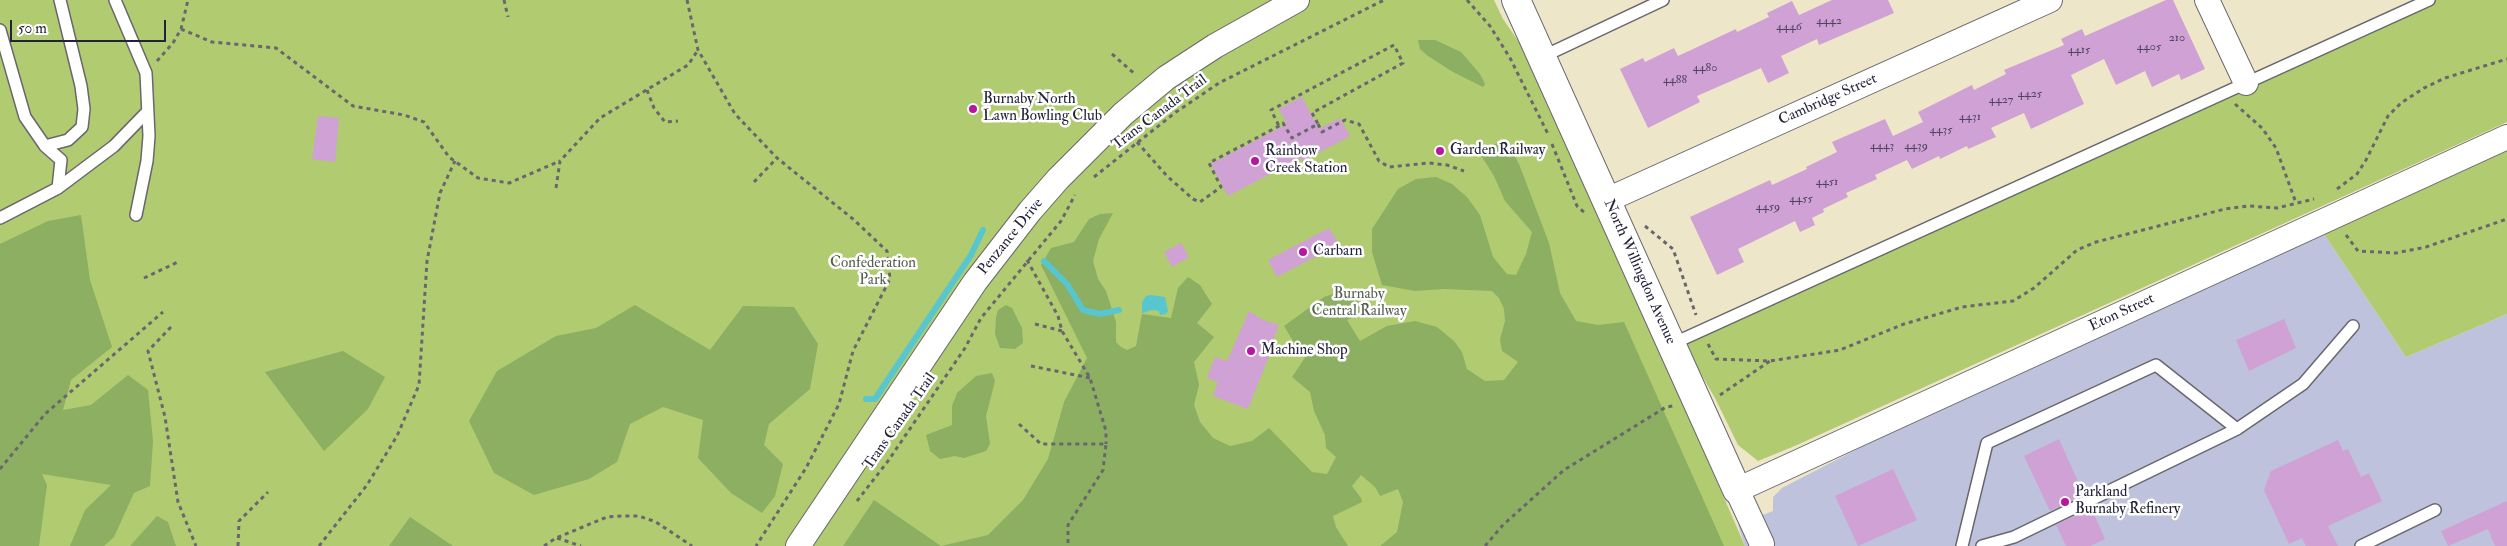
<!DOCTYPE html>
<style>
body{margin:0}
#map{position:relative;width:2507px;height:546px;overflow:hidden;background:#eee6c9;font-family:"IM FELL Double Pica",serif}
canvas{display:block}
.scale{position:absolute;left:10px;top:20px;width:156px;height:22px;box-sizing:border-box;border:2px solid #22223b;border-top:0;padding-left:6px;font-size:15px;line-height:18px;white-space:nowrap;color:#22223b;-webkit-text-stroke:4px #fff;paint-order:stroke}
</style>
<div id="map">
<canvas width="2507" height="546"></canvas>
<div class="scale">50 m</div>
</div>
<script>
const c = document.querySelector('canvas').getContext('2d');
c.lineJoin = 'round';
function fillPath(path, color) {
  c.fillStyle = color;
  c.fill(path, 'evenodd');
}
function toPath(rows) {
  const path = new Path2D();
  for (const r of rows) {
    path.moveTo(r[0], r[1]);
    for (let i = 2; i < r.length; i += 2) path.lineTo(r[i], r[i + 1]);
  }
  return path;
}
function trace(path, color, width, dash) {
  c.strokeStyle = color;
  c.lineWidth = width;
  c.lineCap = dash ? 'butt' : 'round';
  c.setLineDash(dash || []);
  c.stroke(path);
}
function label(font, color, halo, rows, align = 'center') {
  c.font = font + ' "IM FELL Double Pica",serif';
  c.lineWidth = 5;
  c.setLineDash([]);
  c.textBaseline = 'middle';
  c.strokeStyle = halo;
  c.fillStyle = color;
  for (const [text, x, y, turn = 0] of rows) {
    c.save();
    c.translate(x, y);
    c.rotate((+turn || 0) * Math.PI / 180);
    c.textAlign = isNaN(turn) ? turn : align;
    if (halo) c.strokeText(text, 0, 0);
    c.fillText(text, 0, 0);
    c.restore();
  }
}
fillPath(toPath([
 [2324,234,2406,357,2507,314,2507,546,1745,546,1738,525,1773,511,1773,497,1782,488,1871,442]
]), '#bfc2dd');
fillPath(toPath([
 [0,0,1494,0,1503,19,1523,48,1606,227,1745,546,0,546],
 [2430,0,2507,0,2507,122,1797,445,1758,461,1738,445,1715,398,1681,340],
 [2507,151,2507,314,2406,357,2324,234]
]), '#b1cb70');
fillPath(toPath([
 [1418,40,1435,40,1461,52,1480,74,1485,84,1483,87,1453,72,1428,56,1420,49],
 [1498,143,1510,147,1519,164,1549,243,1560,293,1576,321,1598,325,1624,322,1724,546,1380,546,1397,532,1403,502,1398,489,1380,496,1375,487,1361,475,1352,486,1361,498,1362,502,1333,516,1336,527,1348,546,843,546,874,500,941,546,988,535,1023,500,1048,459,1064,402,1087,358,1041,265,1051,248,1074,242,1089,219,1100,214,1113,213,1099,239,1093,261,1098,279,1106,291,1116,322,1116,342,1121,347,1127,350,1136,346,1142,314,1171,318,1178,288,1188,277,1200,285,1212,304,1197,323,1214,337,1194,362,1199,385,1194,405,1200,422,1213,438,1230,446,1252,441,1269,428,1312,472,1327,474,1336,457,1326,448,1325,435,1314,411,1310,392,1292,377,1310,350,1293,341,1284,326,1324,297,1350,288,1359,302,1370,303,1372,308,1347,320,1360,341,1387,326,1415,321,1437,327,1454,341,1462,352,1467,369,1485,381,1504,380,1518,362,1502,351,1500,339,1505,321,1504,309,1499,298,1492,291,1444,289,1415,291,1382,285,1372,252,1372,229,1398,189,1416,179,1436,177,1452,184,1467,197,1480,215,1493,257,1507,274,1516,275,1526,254,1532,232,1505,201,1494,176,1477,149],
 [81,215,90,280,112,347,71,380,63,410,91,405,128,375,148,390,153,441,150,486,134,493,114,537,104,546,70,546,85,510,111,485,42,474,47,485,39,546,0,546,0,244,48,221],
 [635,305,710,350,743,306,794,307,818,344,810,389,769,424,764,445,783,464,775,496,762,513,731,493,698,458,703,420,663,407,630,424,617,462,589,479,534,495,494,473,469,421,497,371,556,336,596,328],
 [1006,305,1012,308,1022,328,1023,343,1015,349,1000,348,995,334,996,317,998,310],
 [343,351,385,377,368,409,324,451,265,372],
 [992,373,995,381,986,416,990,444,986,451,964,458,955,456,940,459,930,451,926,435,952,425,952,406,957,393,976,376],
 [157,516,168,522,176,546,130,546],
 [410,517,453,546,389,546]
]), '#8caf62');
fillPath(toPath([
 [1151,295,1165,297,1168,311,1166,314,1160,315,1159,311,1152,310,1142,313,1142,302,1146,296]
]), '#58c6ce');
trace(toPath([
 [1044,261,1067,284,1083,310,1100,314,1119,310],
 [866,399,875,399,971,255,983,230]
]), '#58c6ce', 6);
fillPath(toPath([
 [1832,0,1888,0,1894,13,1819,45,1817,39,1781,56,1789,73,1768,83,1761,68,1697,96,1700,102,1648,128,1620,69,1643,58,1645,62,1674,48,1678,56,1736,29,1737,32,1769,17,1767,13,1792,1,1799,15],
 [2166,0,2173,0,2205,69,2181,80,2179,74,2152,87,2145,71,2116,85,2104,59,2071,75,2084,104,2031,129,2024,113,1991,128,1996,137,1968,149,1967,146,1940,159,1939,156,1912,169,1907,160,1875,175,1877,179,1846,193,1848,197,1823,209,1824,212,1812,218,1815,225,1800,232,1795,221,1738,249,1744,262,1717,275,1690,217,1770,180,1772,185,1807,169,1806,167,1837,152,1832,142,1885,119,1893,136,1923,122,1918,112,1972,85,1974,90,2006,74,2004,70,2064,45,2061,39,2082,29,2085,36],
 [1302,97,1319,129,1340,118,1350,136,1303,161,1301,158,1228,196,1211,164,1287,124,1279,109],
 [318,116,339,118,335,162,312,159],
 [1329,228,1339,244,1277,277,1268,260],
 [1181,243,1189,257,1172,267,1164,252],
 [1249,311,1263,320,1279,325,1273,340,1275,341,1248,409,1213,396,1218,382,1207,378,1215,357,1227,361],
 [2284,319,2296,348,2249,371,2236,340],
 [2059,439,2084,495,2050,511,2024,456],
 [2338,440,2343,451,2348,449,2361,477,2369,473,2382,501,2328,526,2338,546,2306,546,2302,538,2289,544,2264,490,2271,471],
 [1893,469,1917,520,1858,546,1835,496],
 [2507,501,2507,546,2495,546,2488,529,2448,546,2441,531],
 [2091,508,2105,539,2090,546,2066,546,2056,525]
]), '#d0a1d4');
const service = toPath([
 [115,0,146,73,149,136,147,161,136,215],
 [0,30,25,117,45,146,61,160,58,188],
 [1542,57,1663,0],
 [45,146,68,140,82,127,84,109,81,86,60,0],
 [0,218,58,188,114,146,147,112],
 [1672,344,2429,0],
 [1962,546,1987,443,2156,365,2237,429],
 [1982,546,2014,537,2237,429,2303,384,2353,326],
 [2361,546,2435,510]
]);
const minor = toPath([
 [2207,0,2246,83],
 [1607,200,2050,0],
 [1762,544,1737,490,2507,137],
 [798,546,975,282,1030,211,1058,179,1123,114,1166,78,1215,46,1297,0]
]);
const tertiary = toPath([
 [1516,0,1737,490]
]);
trace(service, '#69676d', 14);
trace(minor, '#69676d', 26);
trace(tertiary, '#69676d', 30);
trace(toPath([
 [504,0,508,17],
 [687,0,698,50,735,114,777,158,853,219,887,251,890,279,853,351,839,404,806,468,756,546],
 [1467,0,1490,26,1510,58,1549,136],
 [181,29,212,42,276,48,353,106,404,115,424,122,449,157,478,178,509,183,560,161],
 [1112,54,1136,75],
 [157,61,173,43,181,29,188,0],
 [647,90,654,108,665,122,678,121],
 [2235,104,2262,128,2276,148,2296,203],
 [1318,124,1322,132,1345,120,1359,124,1379,161,1389,167,1429,163,1447,165,1464,171],
 [1137,142,1167,176,1193,199,1200,202,1221,187,1209,163,1279,126,1283,123,1292,138,1318,124,1312,113,1403,63,1394,45,1271,110,1279,126],
 [1552,144,1577,206,1585,213],
 [1094,177,1176,112,1219,83,1384,0],
 [754,182,777,158],
 [556,188,560,161,600,118,688,65,698,50],
 [2337,189,2357,174,2366,160,2388,116,2401,103,2424,88,2445,78,2507,59],
 [1645,226,1673,249,1696,315],
 [2346,235,2358,251,2396,253,2426,247,2507,219],
 [1027,260,1058,316,1062,331,1090,378,1106,431,1106,444],
 [144,278,180,261],
 [1035,324,1062,331],
 [171,327,148,351,165,417,178,502,196,546],
 [1708,344,1716,359,1770,361,1840,350,1904,324,1962,307,2013,301,2034,288,2077,250,2096,242,2225,209,2249,206,2277,208,2314,199],
 [1031,366,1090,378],
 [1720,395,1770,361],
 [1019,424,1041,444,1106,444,1103,470,1068,525,1068,546],
 [0,469,45,414,163,312],
 [857,501,888,461,965,348,981,318,1061,221,1075,195],
 [557,538,581,546],
 [238,546,239,521,268,492],
 [319,546,367,485,397,436,419,385,427,261,440,193,455,161],
 [544,546,556,538,607,517,622,516,639,516,656,522,692,546],
 [1485,546,1503,525,1564,470,1666,407,1673,406]
]), '#69676d', 3, [4, 4]);
trace(service, '#fff', 11);
trace(minor, '#fff', 24);
trace(tertiary, '#fff', 28);
for (const [x, y, r, color] of [
 [973,109,5,"#b5179e"],
 [1440,151,5,"#b5179e"],
 [1255,161,5,"#b5179e"],
 [1303,252,5,"#b5179e"],
 [1251,351,5,"#b5179e"],
 [2065,502,5,"#b5179e"]
]) {
  const dot = new Path2D();
  dot.arc(x, y, r, 0, 2 * Math.PI);
  c.fillStyle = color;
  c.fill(dot);
  trace(dot, '#fff', 2);
}
label('12px', '#4e4261', null, [
 ["4442",1829,21],
 ["4446",1789,27],
 ["210",2177,38],
 ["4405",2149,47],
 ["4415",2079,50],
 ["4480",1705,68],
 ["4488",1675,80],
 ["4425",2030,94],
 ["4427",2001,100],
 ["4431",1970,117],
 ["4435",1941,130],
 ["4443",1882,146],
 ["4439",1916,146],
 ["4451",1827,182],
 ["4455",1801,199],
 ["4459",1768,207]
]);
label('15px', '#22223b', '#fff', [
 ["Burnaby North",983,100],
 ["Lawn Bowling Club",983,117],
 ["Garden Railway",1450,151],
 ["Rainbow",1265,152],
 ["Creek Station",1265,169],
 ["Carbarn",1313,252],
 ["Machine Shop",1261,351],
 ["Parkland",2075,493],
 ["Burnaby Refinery",2075,510]
], 'left');
label('15px', '#22223b', '#fff', [
 ["Cambridge Street",1828,100,-24],
 ["Trans Canada Trail",1160,113,-37],
 ["Penzance Drive",1011,237,-51],
 ["North Willingdon Avenue",1639,272,66],
 ["Eton Street",2122,313,-25],
 ["Trans Canada Trail",900,422,-55]
]);
label('15px', '#545d4e', '#fff', [
 ["Confederation",873,264],
 ["Park",873,281],
 ["Burnaby",1359,295],
 ["Central Railway",1359,312]
]);
</script>
